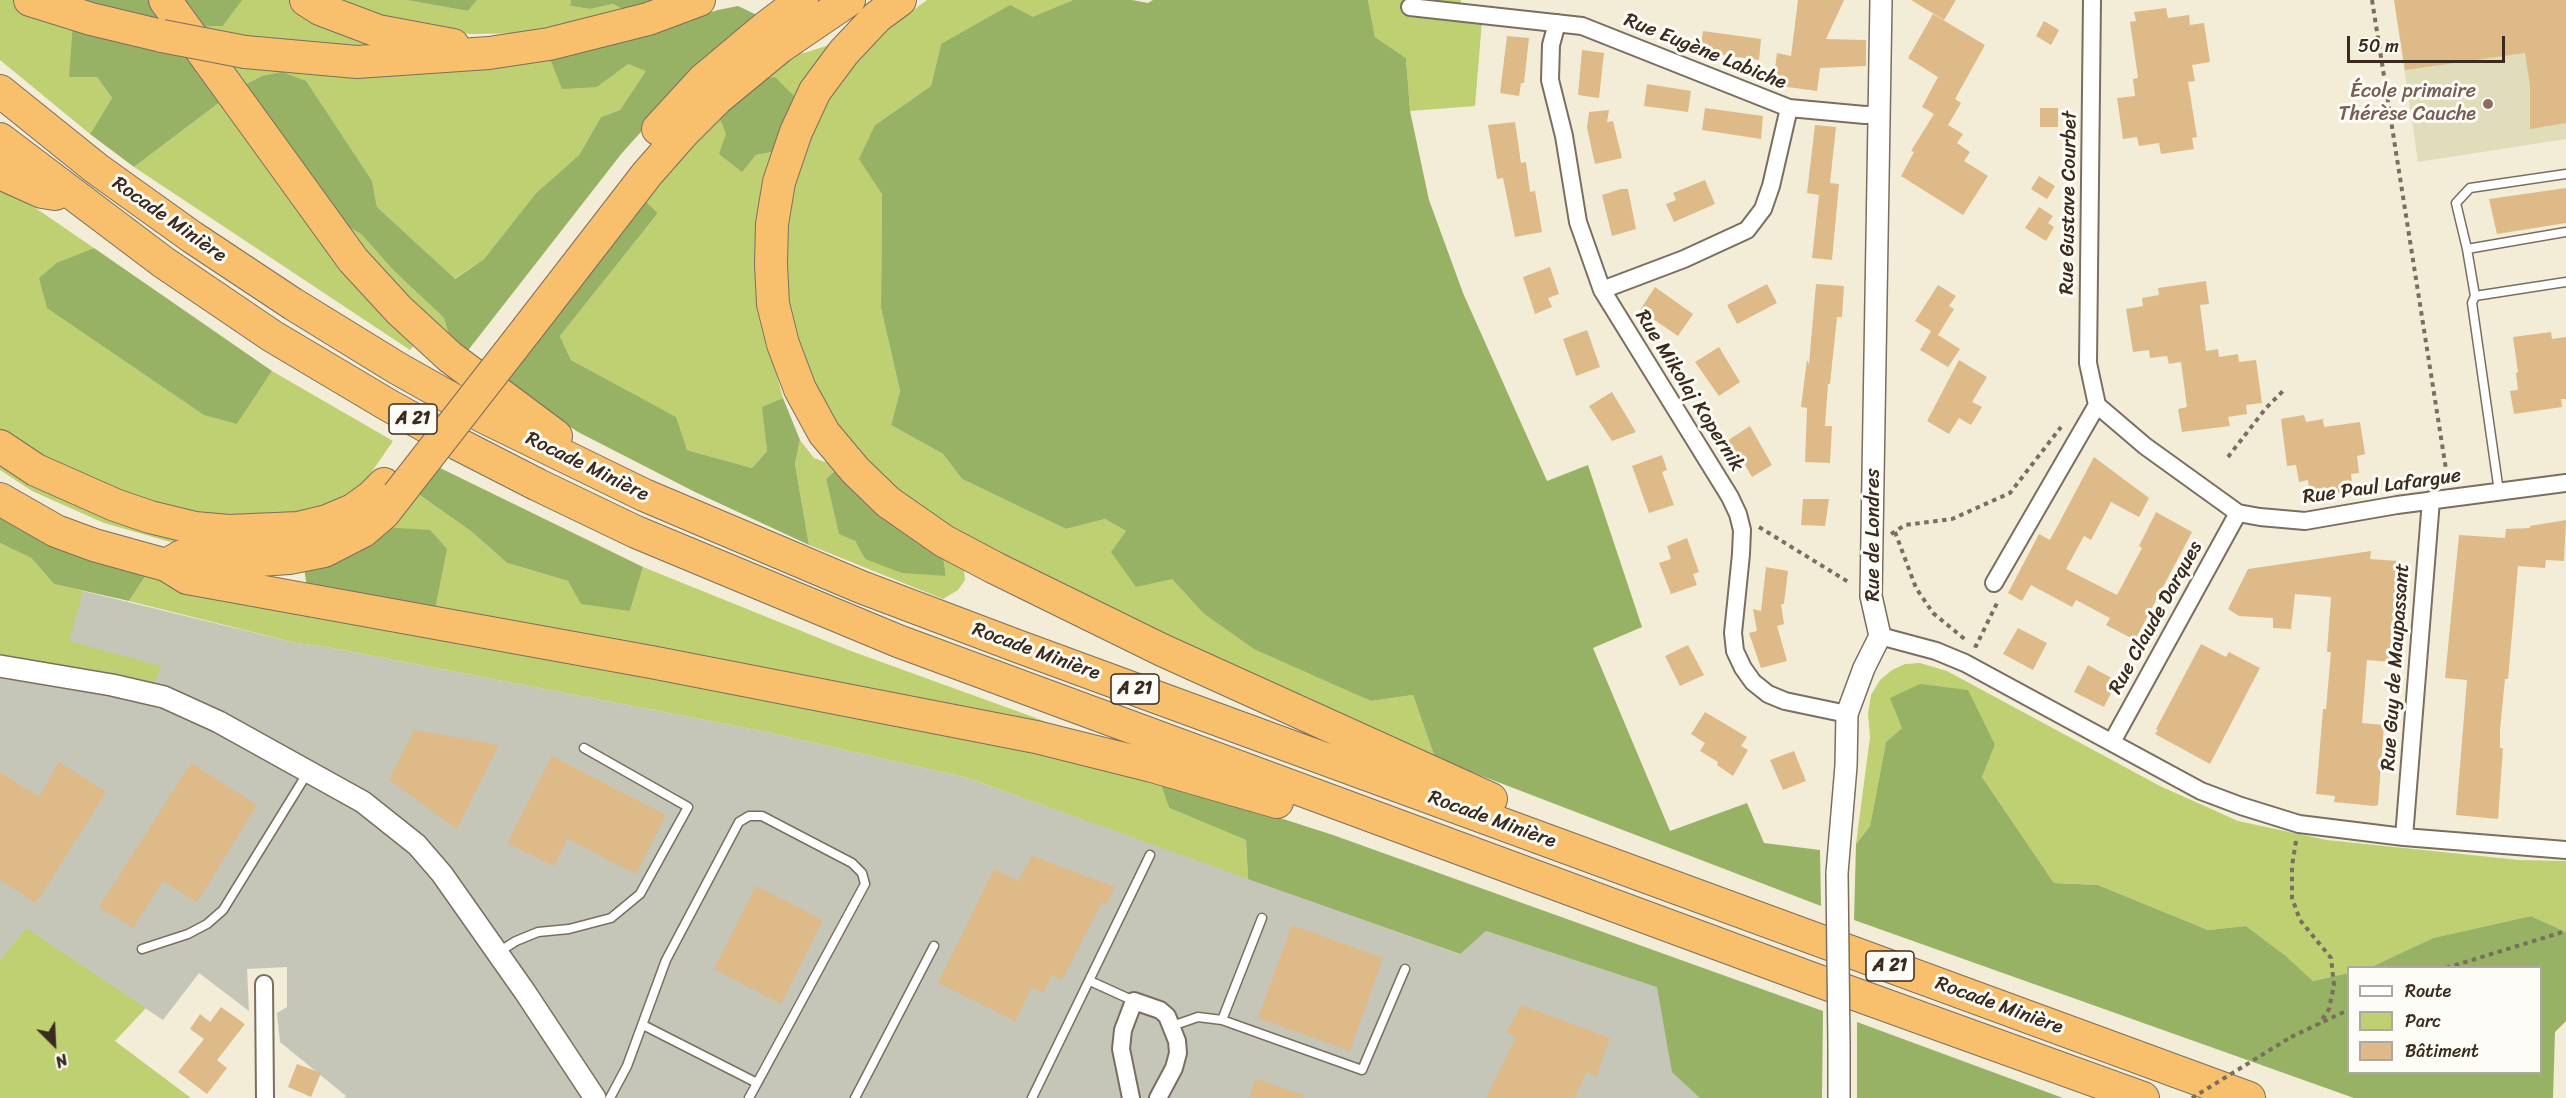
<!DOCTYPE html>
<meta charset="utf-8">
<style>
body{margin:0}
#map{position:relative;width:2566px;height:1098px;overflow:hidden;background:#f3edd8;font-family:Sriracha,sans-serif}
canvas{display:block}
.legend{position:absolute;left:2347px;top:966px;width:195px;height:108px;box-sizing:border-box;background:#fdfcf7;border:2px solid #afa8a0;margin:0;padding:8px 10px;list-style:none;font-size:18px;color:#3b2a1e}
.legend li{display:flex;align-items:center;gap:12px;height:30px}
.legend b{width:30px;border:2px solid #afa8a0}
.north{position:absolute;left:24px;top:1014px;width:60px;height:60px;-webkit-text-stroke:4px #fdfcf7;paint-order:stroke;rotate:156deg;font-size:16px;font-weight:700;line-height:24px;text-align:center;color:#3b2a1e}
.north::after{content:'';display:block;margin:auto;width:21px;height:27px;background:#3b2a1e;clip-path:polygon(50% 0,100% 100%,50% 72%,0 100%)}
.scale{position:absolute;left:2347px;top:36px;width:158px;height:27px;box-sizing:border-box;border:3px solid #3b2a1e;border-top:0;padding-left:8px;font-size:18px;line-height:21px;white-space:nowrap;color:#3b2a1e;-webkit-text-stroke:4px #fdfcf7;paint-order:stroke}
</style>
<div id="map">
<canvas width="2566" height="1098"></canvas>
<ul class="legend">
<li><b style="height:8px;background:#fff"></b>Route</li>
<li><b style="height:16px;background:#bfd073"></b>Parc</li>
<li><b style="height:16px;background:#deba89"></b>Bâtiment</li>
</ul>
<div class="north">N</div>
<div class="scale">50 m</div>
</div>
<script>
const c = document.querySelector('canvas').getContext('2d');
c.lineJoin = 'round';
function fillPath(path, color) {
  c.fillStyle = color;
  c.fill(path, 'evenodd');
}
function toPath(rows) {
  const path = new Path2D();
  for (const r of rows) {
    path.moveTo(r[0], r[1]);
    for (let i = 2; i < r.length; i += 2) path.lineTo(r[i], r[i + 1]);
  }
  return path;
}
function trace(path, color, width, dash) {
  c.strokeStyle = color;
  c.lineWidth = width;
  c.lineCap = dash ? 'butt' : 'round';
  c.setLineDash(dash || []);
  c.stroke(path);
}
function label(font, color, halo, rows, align = 'center') {
  c.font = font + ' Sriracha,sans-serif';
  c.lineWidth = 6;
  c.setLineDash([]);
  c.textBaseline = 'middle';
  c.strokeStyle = halo;
  c.fillStyle = color;
  for (const [text, x, y, turn = 0] of rows) {
    c.save();
    c.translate(x, y);
    c.rotate((+turn || 0) * Math.PI / 180);
    c.textAlign = isNaN(turn) ? turn : align;
    if (halo) c.strokeText(text, 0, 0);
    c.fillText(text, 0, 0);
    c.restore();
  }
}
fillPath(toPath([
 [2394,0,2566,0,2566,139,2418,162]
]), '#e1dcba');
fillPath(toPath([
 [0,563,54,584,296,643,327,647,762,731,968,778,1459,954,1486,931,1700,1000,1718,1098,344,1098,346,1096,280,1042,277,1013,287,1007,287,967,247,969,249,1011,199,973,163,1020,26,929,0,960]
]), '#c5c5b8');
fillPath(toPath([
 [0,0,13,0,73,23,97,77,112,98,90,134,0,60],
 [241,0,293,0,372,39,372,48,255,39,202,27,223,26],
 [334,0,406,0,468,11,477,0,571,0,570,6,590,9,613,4,628,12,539,33,470,34,382,20],
 [927,0,1073,0,1033,18,941,44,931,86,875,125,882,194,881,308,900,391,891,425,943,454,962,479,1066,529,1105,519,1126,531,1112,552,1172,579,1203,613,1371,701,1413,695,1435,758,978,551,862,463,831,417,805,364,789,313,784,260,789,199,802,149,826,98,858,57,890,27],
 [1368,0,1461,0,1459,18,1482,21,1475,106,1410,111,1406,58,1375,37],
 [842,34,800,102,751,80,790,51,804,53,826,46],
 [221,56,549,56,597,87,628,63,647,70,620,110,601,117,579,155,536,193,484,259,454,279,377,207,372,181,262,76,242,86],
 [224,99,419,340,410,350,134,167],
 [716,110,742,171,756,155,777,151,772,358,783,398,763,407,767,451,752,468,687,450,675,417,571,360,560,336,658,213,638,194],
 [0,189,34,207,94,248,58,262,237,424,272,371,393,441,360,489,331,509,227,523,115,495,0,436],
 [339,222,361,234,394,271,444,318,450,339,391,284],
 [800,440,814,458,839,467,826,479,839,533,855,541,865,559,946,576,942,549,963,561,965,580,958,590,943,599,809,545,795,464],
 [0,457,230,541,181,545,104,523,32,491,0,470],
 [414,491,472,532,507,563,568,581,630,611,643,567,851,651,1036,718,1099,744,434,614,383,527],
 [0,543,31,558,54,584,83,591,69,641,161,666,154,684,66,666,0,657],
 [146,575,934,729,1159,779,1169,808,1246,840,1248,879,968,778,762,731,327,647,296,643,129,601],
 [1920,663,1947,671,2160,786,2238,821,2327,840,2519,860,2566,861,2566,932,2531,916,2433,938,2371,967,2348,968,2348,973,2313,981,2286,956,2246,926,2208,930,2098,885,2054,883,1982,777,1995,745,1902,728,1886,742,1870,826,1856,844,1870,737,1868,714,1871,695,1880,680,1892,670,1905,664],
 [26,928,146,1008,115,1041,191,1098,0,1098,0,960]
]), '#bfd073');
fillPath(toPath([
 [67,0,155,0,169,21,122,13],
 [182,0,242,0,223,26,202,27],
 [406,0,477,0,468,11],
 [571,0,666,0,628,12,613,4,590,9,570,6],
 [1073,0,1132,0,1148,3,1153,0,1368,0,1375,37,1406,58,1410,111,1429,200,1463,293,1547,481,1588,465,1642,627,1593,648,1670,831,1747,803,1764,843,1820,850,1821,906,1435,758,1413,695,1371,701,1254,649,1203,613,1172,579,1136,587,1111,552,1126,531,1105,519,1066,529,962,479,943,454,891,425,900,391,881,308,882,194,859,159,875,125,931,86,941,44,1010,5,1033,17],
 [738,6,757,15,693,74,622,153,466,353,450,339,444,318,394,271,361,234,339,222,242,86,262,76,282,72,306,81,372,181,377,207,455,279,484,259,536,193,579,155,601,117,620,110,646,71,628,64,597,87,562,89,549,56,633,36,718,10],
 [73,23,188,49,224,99,134,167,90,134,112,98,97,77,69,77],
 [775,77,800,102,777,151,756,155,742,172,719,154,726,134,716,110,751,80],
 [638,194,658,213,560,336,571,360,676,417,687,450,752,468,767,451,762,407,783,398,800,440,795,464,809,545,695,492,578,432,498,379],
 [94,248,272,371,237,424,204,415,47,308,39,278,58,262],
 [434,465,643,567,630,611,581,604,568,581,507,563,472,532,414,491],
 [839,467,942,549,946,576,902,573,865,559,855,541,839,534,826,479],
 [0,515,146,575,129,601,54,584,31,558,0,543],
 [383,527,430,530,447,549,434,614,307,589,304,567],
 [1920,684,1968,690,1995,745,1982,777,2054,883,2098,885,2208,930,2246,926,2286,956,2313,981,2348,973,2348,1072,2540,1072,2540,968,2371,967,2433,938,2531,916,2566,932,2566,1021,2555,1032,2553,1098,2354,1098,1854,920,1856,844,1870,826,1886,742,1902,728,1890,698],
 [1159,779,1333,835,1823,1011,1822,1098,1700,1098,1672,1072,1657,987,1486,931,1460,954,1248,879,1246,840,1169,808],
 [1857,1022,2063,1098,1857,1098]
]), '#97b265');
fillPath(toPath([
 [1798,0,1844,0,1826,39,1866,40,1866,66,1820,68,1817,91,1773,85,1777,53,1791,56],
 [1911,0,1956,0,1944,20],
 [2394,0,2566,0,2566,123,2530,129,2530,86,2525,53,2405,70],
 [2166,8,2168,18,2189,15,2190,25,2204,23,2210,62,2192,65,2195,81,2188,82,2197,137,2192,138,2194,149,2161,154,2159,143,2139,146,2137,137,2123,139,2117,98,2135,96,2133,79,2138,78,2130,22,2136,21,2134,12],
 [1933,14,1985,45,1955,99,1961,103,1948,125,1963,134,1957,143,1970,152,1964,161,1988,176,1963,215,1901,176,1914,152,1911,151,1934,114,1922,107,1938,77,1908,58],
 [2044,21,2059,30,2051,45,2036,36],
 [1703,31,1761,39,1759,60,1700,52],
 [1507,36,1529,38,1524,83,1521,83,1519,96,1500,93],
 [1582,50,1604,53,1599,98,1578,95],
 [1647,84,1691,91,1688,112,1644,106],
 [1705,108,1763,116,1761,139,1702,130],
 [2040,108,2058,108,2058,127,2040,127],
 [1609,110,1607,122,1613,121,1622,158,1595,164,1587,128,1589,112],
 [1515,122,1521,163,1526,162,1530,192,1535,191,1542,232,1515,237,1503,178,1497,179,1488,125],
 [1815,125,1836,127,1830,183,1839,184,1832,260,1812,258,1819,195,1807,193],
 [2039,176,2055,186,2047,199,2031,189],
 [1705,180,1715,204,1674,222,1666,204,1676,200,1673,193],
 [2566,188,2566,223,2497,234,2489,199],
 [1621,189,1628,189,1636,229,1612,236,1602,195],
 [2039,207,2053,216,2048,223,2054,227,2046,241,2025,228],
 [1550,267,1559,294,1548,298,1552,307,1535,314,1523,277],
 [2206,281,2209,304,2200,305,2206,351,2218,349,2219,357,2238,354,2239,362,2256,360,2262,403,2246,405,2247,414,2228,417,2230,426,2182,432,2178,409,2187,407,2181,362,2169,364,2167,356,2150,358,2149,350,2133,352,2126,309,2143,306,2142,298,2159,295,2158,288],
 [1767,284,1777,303,1737,324,1727,305],
 [1816,284,1844,286,1842,317,1837,317,1830,384,1828,384,1825,426,1832,426,1830,463,1805,462,1807,408,1801,407,1807,360,1809,364],
 [1938,285,1956,296,1949,306,1954,309,1938,335,1960,349,1948,367,1920,350,1931,331,1915,321],
 [1655,287,1693,314,1678,336,1640,310],
 [1587,330,1600,367,1576,376,1563,339],
 [2551,332,2552,339,2566,337,2566,399,2561,399,2562,407,2514,414,2510,391,2518,390,2516,373,2518,372,2513,337],
 [1719,347,1740,382,1719,396,1695,362],
 [1959,360,1987,377,1972,402,1982,407,1971,425,1959,418,1949,434,1927,421],
 [1612,392,1636,432,1612,441,1589,406],
 [2304,415,2306,422,2323,419,2324,427,2360,422,2365,454,2357,456,2359,473,2351,474,2353,491,2310,496,2308,480,2299,482,2296,465,2287,466,2281,419],
 [1750,426,1772,465,1752,477,1740,456,1737,459,1727,441],
 [1662,455,1667,470,1662,472,1674,505,1649,513,1632,466],
 [2094,457,2149,498,2139,517,2111,502,2091,540,2084,536,2066,569,2117,595,2142,548,2139,546,2156,512,2192,532,2135,640,2106,625,2110,618,2076,600,2072,607,2031,585,2022,601,2008,593,2039,534,2050,540],
 [1803,499,1829,499,1825,526,1801,525],
 [2566,520,2564,561,2546,560,2545,568,2518,566,2508,679,2505,679,2500,730,2500,748,2503,748,2498,819,2456,815,2467,680,2445,678,2459,535,2505,538,2506,529,2530,528,2530,526],
 [1687,538,1699,572,1693,574,1697,585,1671,594,1659,563,1671,559,1667,546],
 [2371,551,2370,559,2398,561,2390,662,2367,660,2362,723,2384,725,2378,805,2374,806,2334,802,2335,796,2316,794,2323,709,2326,709,2331,652,2327,652,2331,597,2295,594,2291,629,2273,628,2273,618,2239,616,2228,609,2248,569],
 [1766,567,1788,571,1784,604,1781,604,1784,624,1777,626,1787,661,1761,668,1749,633,1757,631,1753,609,1761,611],
 [2018,628,2047,643,2033,670,2003,654],
 [2201,644,2226,657,2229,652,2260,668,2210,764,2155,734,2158,730,2156,729],
 [1688,645,1704,675,1680,686,1665,656],
 [2088,665,2117,681,2104,707,2074,692],
 [1705,712,1747,737,1741,746,1748,750,1733,776,1717,765,1718,762,1700,751,1705,743,1691,734],
 [414,730,499,745,457,829,389,780],
 [1794,751,1806,781,1783,790,1770,760],
 [552,756,666,815,636,874,567,839,554,866,507,843],
 [59,762,106,792,36,903,0,880,0,772,39,797],
 [191,763,257,805,197,902,163,881,133,928,99,907],
 [1032,856,1115,887,1106,904,1102,902,1062,980,1052,975,1043,993,1032,987,1015,1021,938,983,994,869,1018,881],
 [756,886,823,920,781,1004,714,969],
 [1292,925,1383,958,1350,1051,1258,1018],
 [1521,1005,1610,1038,1596,1076,1587,1072,1574,1098,1486,1098,1516,1037,1507,1032],
 [221,1007,245,1024,217,1060,227,1068,207,1094,178,1072,204,1039,190,1029,200,1014,210,1022],
 [297,1064,321,1073,311,1097,288,1087],
 [1256,1079,1303,1095,1303,1098,1249,1098]
]), '#deba89');
const service = toPath([
 [2467,249,2456,203,2470,188,2566,174],
 [2475,296,2566,282],
 [2499,492,2472,303,2475,296,2467,249,2566,232],
 [142,949,188,934,207,924,223,910,308,772],
 [497,953,516,941,538,932,569,929,611,918,640,894,688,807,584,748],
 [1090,981,1134,1001],
 [1222,1020,1262,918],
 [643,1025,757,1083],
 [1172,1026,1198,1017,1222,1020,1362,1070,1405,969],
 [610,1098,627,1066,666,960,739,822,749,816,762,816,852,863,862,873,865,884,749,1098],
 [855,1098,934,946],
 [1032,1098,1150,855]
]);
const minor = toPath([
 [2092,0,2088,363,2097,405],
 [1410,7,1582,26,1789,108,1865,115,1880,114],
 [1557,23,1551,45,1550,80,1564,136,1578,222,1602,290,1730,497,1738,514,1742,530,1741,554,1733,633,1735,651,1743,668,1753,682,1768,694,1785,701,1847,714],
 [1602,290,1684,259,1747,230,1763,209,1771,186,1789,108],
 [2097,405,2145,446,2238,513,2260,517,2305,521,2397,505,2566,483],
 [1994,583,2097,405],
 [1880,636,1936,651,1965,663,2201,791,2241,806,2299,824,2404,837,2566,850],
 [2112,742,2238,513],
 [2404,837,2431,500],
 [264,984,265,1098],
 [1131,1098,1121,1049,1123,1030,1134,1001,1160,1010,1167,1016,1177,1041,1178,1053,1174,1068,1158,1098]
]);
const tertiary = toPath([
 [0,666,112,685,164,697,219,722,363,802,417,845,442,874,525,992,595,1098],
 [1837,873,1846,766,1847,714,1864,668,1880,636,1871,596,1881,0],
 [1839,1098,1839,1045]
]);
const motorway = toPath([
 [30,0,91,19,162,36],
 [165,0,353,260,399,310,450,357,556,436],
 [306,0,320,9,378,31,453,45],
 [900,0,877,17,844,52,815,91,796,132,779,182,772,224,771,264,773,304,783,344,800,389,824,433,855,470,888,502,944,541,995,568,1162,650,1491,799],
 [245,52,357,62,489,53,549,44,648,19,699,0],
 [0,91,97,169,192,237,293,304,397,368,484,417,644,495,861,587,1017,646,2249,1098],
 [658,129,703,80,765,28,802,0],
 [0,139,163,262,272,336,388,405,458,444,538,485,636,532,898,641,1813,979,2143,1098],
 [0,173,42,192,55,194],
 [528,328,647,174,683,133,718,98,780,47,849,0],
 [0,446,36,470,115,505,150,517,195,528,229,531,298,528,327,521,353,510,371,497,384,484],
 [0,499,56,531,94,545,166,565,187,578,651,662,1036,737,1152,766,1277,802],
 [166,565,182,556,244,561,289,558,324,551,363,531,384,513,398,495]
]);
trace(service, '#7b6e5f', 11);
trace(minor, '#7b6e5f', 20);
trace(tertiary, '#7b6e5f', 24);
trace(motorway, '#7b6e5f', 34);
trace(toPath([
 [2372,0,2448,482],
 [2228,457,2266,408,2285,389],
 [1759,527,1850,583],
 [1895,532,1916,588,1933,613,1967,641],
 [1891,534,1905,525,1952,519,2010,493,2061,427],
 [1974,645,1976,646,1998,601],
 [2296,841,2292,866,2292,898,2300,920,2331,958,2334,985,2329,1009,2319,1024],
 [2446,968,2566,931],
 [2291,1037,2348,1010]
]), '#7b6e5f', 4, [4.5, 4.5]);
trace(service, '#fff', 8);
trace(minor, '#fff', 16);
trace(tertiary, '#fff', 21);
trace(motorway, '#f8bf6c', 32);
const tertiaryBridge = toPath([
 [1837,873,1839,1045]
]);
const motorwayBridge = toPath([
 [162,36,245,52],
 [398,495,528,328]
]);
trace(tertiaryBridge, '#7b6e5f', 24, []);
trace(motorwayBridge, '#7b6e5f', 34, []);
trace(toPath([
 [2192,1098,2291,1037]
]), '#7b6e5f', 4, [4.5, 4.5]);
trace(tertiaryBridge, '#fff', 21);
trace(motorwayBridge, '#f8bf6c', 32);
for (const [x, y, r, color] of [
 [2488,104,6,"#8d6e63"]
]) {
  const dot = new Path2D();
  dot.arc(x, y, r, 0, 2 * Math.PI);
  c.fillStyle = color;
  c.fill(dot);
  trace(dot, '#fdfcf7', 2);
}
for (const [x, y, w] of [
 [413,419,48],
 [1135,689,48],
 [1890,966,48]
]) {
  const box = new Path2D();
  box.roundRect(x - w / 2, y - 15, w, 30, 4.5);
  c.fillStyle = '#fdfcf7';
  c.fill(box);
  trace(box, '#3b2a1e', 1.5);
}
label('bold 18px', '#3b2a1e', null, [
 ["A 21",413,419],
 ["A 21",1135,689],
 ["A 21",1890,966]
]);
label('20px', '#3b2a1e', '#fdfcf7', [
 ["Rue Eugène Labiche",1705,52,22],
 ["Rue Gustave Courbet",2069,203,-89],
 ["Rocade Minière",169,220,35],
 ["Rue Mikolaj Kopernik",1689,391,58],
 ["Rocade Minière",587,467,26],
 ["Rue Paul Lafargue",2382,487,-8],
 ["Rue de Londres",1874,535,-90],
 ["Rue Claude Darques",2156,618,-61],
 ["Rocade Minière",1036,652,20],
 ["Rue Guy de Maupassant",2396,667,-86],
 ["Rocade Minière",1492,820,20],
 ["Rocade Minière",1999,1006,20]
]);
label('20px', '#785e54', '#fdfcf7', [
 ["École primaire",2476,92],
 ["Thérèse Cauche",2476,115]
], 'right');
</script>
